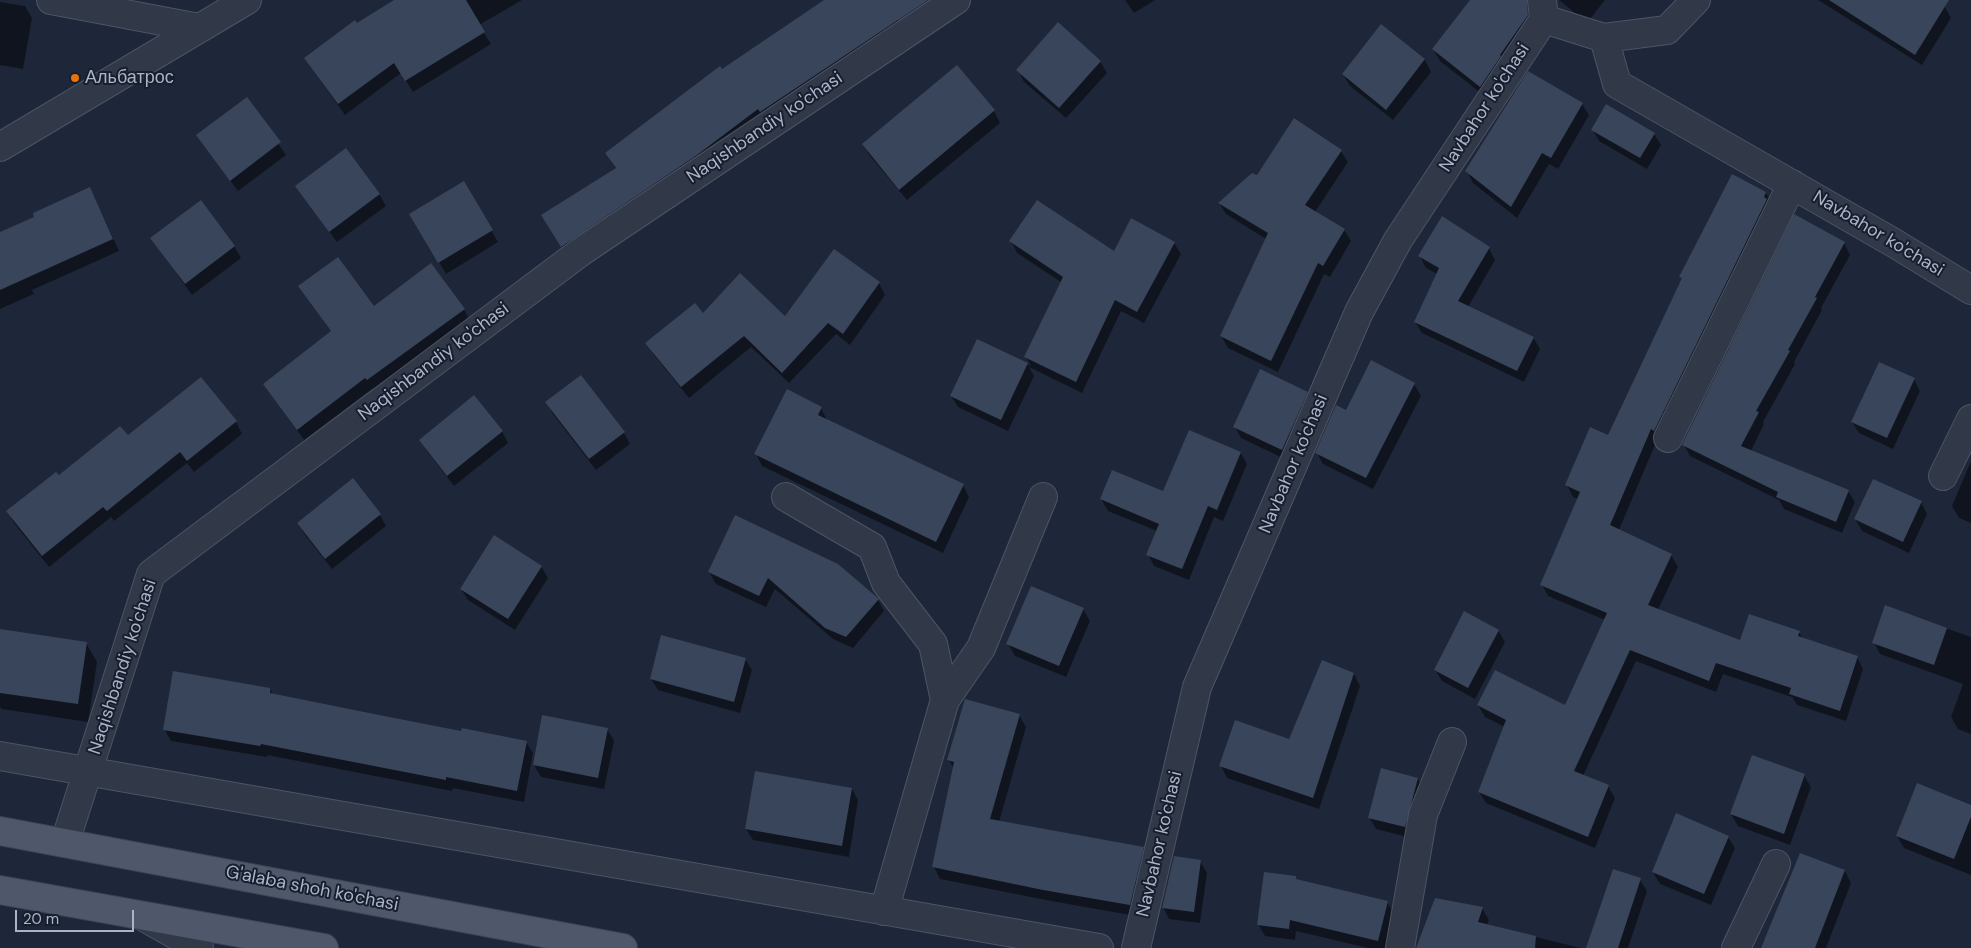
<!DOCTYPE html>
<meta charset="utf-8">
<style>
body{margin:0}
#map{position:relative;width:1971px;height:948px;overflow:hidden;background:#1e2739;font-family:"DM Sans",sans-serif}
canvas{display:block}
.scale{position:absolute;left:15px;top:910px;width:119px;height:22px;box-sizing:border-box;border:2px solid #abb4c7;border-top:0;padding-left:6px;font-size:15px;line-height:18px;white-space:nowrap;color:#abb4c7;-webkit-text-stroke:4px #171f2e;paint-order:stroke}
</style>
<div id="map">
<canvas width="1971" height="948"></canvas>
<div class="scale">20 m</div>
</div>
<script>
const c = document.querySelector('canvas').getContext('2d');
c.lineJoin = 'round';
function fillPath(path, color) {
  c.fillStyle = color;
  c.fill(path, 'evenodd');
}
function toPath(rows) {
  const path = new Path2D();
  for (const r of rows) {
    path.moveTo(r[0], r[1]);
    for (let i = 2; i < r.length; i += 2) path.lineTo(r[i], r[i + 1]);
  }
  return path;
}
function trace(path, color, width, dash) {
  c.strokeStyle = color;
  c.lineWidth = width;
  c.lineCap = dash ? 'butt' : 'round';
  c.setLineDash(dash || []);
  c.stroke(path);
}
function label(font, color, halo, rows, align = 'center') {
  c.font = font + ' "DM Sans",sans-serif';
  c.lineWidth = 4;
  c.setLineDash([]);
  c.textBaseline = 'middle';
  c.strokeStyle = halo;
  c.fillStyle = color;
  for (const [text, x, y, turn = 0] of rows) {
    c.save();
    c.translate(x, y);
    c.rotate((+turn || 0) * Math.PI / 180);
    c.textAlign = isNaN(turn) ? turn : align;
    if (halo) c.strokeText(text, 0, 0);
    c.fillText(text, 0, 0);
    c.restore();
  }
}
fillPath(toPath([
 [397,0,522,0,479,25,491,44,413,92,401,73,345,115,305,59],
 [827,0,886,0,906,31,569,258,550,227,616,169,606,154,722,70],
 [1125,0,1155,0,1134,13],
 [1472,0,1538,0,1534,27,1487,98,1440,61,1433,49],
 [1559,0,1605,0,1587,23],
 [1818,0,1934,0,1945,7,1951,18,1922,65],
 [0,2,25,6,32,18,23,69,0,65],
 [1381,26,1425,60,1431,72,1393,120,1350,86,1343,74],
 [1100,61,1107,73,1066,118,1024,82,1018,70],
 [246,98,286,155,238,191,198,136],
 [1582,104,1589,115,1558,169,1549,164,1517,218,1473,183,1467,171],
 [994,111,1000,123,907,200,870,156,863,144],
 [1593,130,1654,134,1661,145,1647,169,1599,141],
 [1341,151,1348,162,1315,212,1344,230,1351,241,1330,277,1324,274,1278,372,1228,348,1221,336,1266,239,1226,214,1219,203,1257,177],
 [463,183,498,242,446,274,411,214],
 [296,186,379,194,386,206,337,242],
 [90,188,119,251,32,290,34,294,0,309,0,233,36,217],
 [1766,193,1772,204,1657,440,1619,530,1671,555,1678,567,1658,610,1741,642,1799,632,1803,639,1857,657,1863,669,1846,721,1797,705,1792,697,1723,674,1716,692,1636,661,1583,776,1608,786,1615,798,1595,848,1486,803,1479,792,1505,727,1485,717,1478,705,1565,707,1605,620,1548,596,1542,585,1578,499,1573,497,1567,485,1609,436,1683,279,1681,276],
 [151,238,234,246,241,258,192,295],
 [1011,241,1114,253,1174,243,1181,254,1144,323,1121,311,1082,393,1029,367,1034,376,1008,431,958,407,951,396,977,341,1031,366,1026,357,1061,282,1017,253],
 [1844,243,1850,255,1821,308,1822,310,1794,362,1795,364,1763,422,1764,424,1751,451,1848,491,1855,502,1842,533,1784,509,1779,500,1690,456,1684,445],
 [1489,248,1495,260,1468,307,1533,337,1540,349,1524,382,1422,333,1415,322,1437,274,1426,268,1420,256],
 [879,283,885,295,850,345,836,334,789,383,751,347,689,398,654,355,647,343,703,315,785,318],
 [300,287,374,307,464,309,470,321,375,391,373,388,304,440,264,384,332,333],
 [201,379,236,422,242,434,194,472,187,463,114,521,111,517,49,567,14,523,8,512,59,477,128,437],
 [1914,379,1920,391,1893,449,1859,433,1852,422],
 [1414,384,1421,396,1373,489,1323,464,1317,453],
 [1307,393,1313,404,1289,461,1241,438,1235,427],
 [547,403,624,433,630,444,596,470,553,414],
 [821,408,827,420,963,485,969,497,943,553,762,466,756,454],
 [502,431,508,443,454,486,427,451,420,440],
 [1240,452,1247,464,1223,521,1214,517,1189,580,1154,566,1148,554,1157,531,1108,511,1101,499,1163,493],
 [1971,461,1971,523,1959,518,1952,506],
 [1921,502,1927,514,1909,553,1862,531,1855,519],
 [380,515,386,526,332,569,305,535,298,524],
 [736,516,878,600,884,611,853,648,833,639,775,589,766,607,716,584,709,572],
 [541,566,548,578,515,630,468,600,461,589],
 [1886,607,1971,637,1971,734,1958,729,1951,717,1963,684,1880,654,1874,642],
 [1083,609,1090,621,1066,677,1015,656,1008,644],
 [0,630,86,643,97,662,88,722,2,709,0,707],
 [1498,630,1505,642,1475,699,1442,681,1435,670],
 [745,659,752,670,740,713,658,690,651,679],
 [1323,662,1354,674,1360,686,1319,809,1227,778,1221,766,1290,741],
 [270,689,273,695,462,733,526,742,533,753,524,802,453,788,452,791,267,755,267,757,171,741,164,729],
 [1019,715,1026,727,999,822,1143,848,1149,860,1136,916,1051,901,940,879,934,867,954,769,949,760],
 [543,716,607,729,614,741,604,789,541,777,534,765],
 [1804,775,1811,787,1790,845,1738,826,1731,814],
 [1418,779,1424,790,1411,838,1376,829,1369,817],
 [852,789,858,800,849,857,753,840,746,829],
 [1971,806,1971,875,1904,848,1897,836],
 [1728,837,1735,848,1711,905,1660,884,1653,872],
 [1801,854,1845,871,1851,883,1826,948,1761,948,1764,940,1766,940],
 [1200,861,1207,873,1200,923,1169,919,1163,907],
 [1295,878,1297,880,1387,902,1394,914,1385,948,1368,948,1296,931,1295,940,1265,936,1258,924],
 [1640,880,1647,891,1628,948,1587,948],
 [1482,908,1489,920,1487,925,1581,948,1418,948]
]), '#0007');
fillPath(toPath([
 [394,0,466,0,485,32,405,81,394,63,338,104,304,58,355,20,357,23],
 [824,0,928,0,760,112,758,109,697,155,561,247,541,215,616,168,605,153,720,66,722,69],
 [1470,0,1527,0,1528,15,1500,55,1501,56,1480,87,1432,49],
 [1829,0,1949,0,1915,55],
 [1058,22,1101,61,1059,108,1016,70],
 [1381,24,1425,59,1386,110,1342,74],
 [957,65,995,110,899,190,862,144],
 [1528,71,1583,103,1551,158,1542,153,1511,207,1465,171],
 [247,97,281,142,230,181,196,135],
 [1606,104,1655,133,1640,158,1591,130],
 [1294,118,1342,150,1305,205,1345,229,1323,266,1318,263,1271,361,1220,336,1268,233,1218,203,1252,173,1257,175],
 [346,148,380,194,329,232,295,186],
 [1732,174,1766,192,1764,197,1767,199,1654,431,1651,429,1610,525,1672,554,1648,605,1740,640,1749,614,1800,631,1798,636,1858,656,1840,711,1789,694,1791,688,1716,663,1709,681,1630,650,1574,771,1609,785,1588,837,1478,792,1506,720,1477,705,1495,670,1565,705,1607,613,1540,585,1580,492,1565,485,1590,427,1608,435,1682,278,1679,277],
 [464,181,493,230,438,263,409,214],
 [90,187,113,239,0,290,0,232,34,217,33,213],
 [201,200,235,246,185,284,150,238],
 [1037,200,1114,251,1131,218,1175,242,1137,312,1115,300,1076,382,1024,357,1063,277,1009,241],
 [1794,214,1845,242,1815,297,1817,298,1788,350,1790,351,1756,411,1759,412,1741,446,1849,490,1836,522,1776,497,1778,492,1682,445],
 [1442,216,1490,247,1458,301,1534,337,1517,371,1414,322,1439,268,1418,256],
 [834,249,880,282,843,334,828,323,782,373,744,336,681,387,645,343,695,303,703,313,740,273,785,316],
 [338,257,374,306,431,263,465,309,367,380,365,378,297,430,263,384,331,331,298,286],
 [977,339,1028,363,1001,420,950,396],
 [1371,360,1415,383,1366,478,1315,453,1336,405,1346,410],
 [1879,362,1915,378,1887,438,1851,422],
 [1260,369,1308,392,1282,450,1233,427],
 [581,375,625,432,589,459,545,402],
 [201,377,237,421,187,461,180,452,107,511,103,507,42,556,6,511,56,472,59,475,120,426,128,435],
 [787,389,822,407,818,415,964,484,936,542,754,454],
 [474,395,503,431,447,476,419,440],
 [1189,430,1241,452,1217,510,1208,506,1182,569,1146,555,1159,524,1100,499,1112,470,1163,491],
 [353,478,381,514,325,559,297,523],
 [1873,479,1922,501,1903,542,1854,519],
 [735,515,838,564,879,599,846,637,825,628,768,578,759,596,708,572],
 [494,535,542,566,508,619,460,589],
 [1031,586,1084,608,1059,666,1006,644],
 [1885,605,1947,628,1934,665,1872,643],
 [1464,611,1499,630,1468,688,1434,670],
 [0,629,87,642,78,704,0,693],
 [661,635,746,658,734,702,650,679],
 [1322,660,1354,673,1313,798,1219,766,1235,720,1289,739],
 [173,671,270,688,270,693,379,715,461,731,462,728,527,741,517,791,446,777,446,780,261,744,260,746,163,730],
 [965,699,1020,714,990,819,1144,847,1130,905,1043,890,932,867,954,762,947,760],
 [542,715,608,728,598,778,533,765],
 [1752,755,1805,774,1784,834,1730,814],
 [1381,768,1418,778,1405,827,1368,818],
 [755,771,852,788,842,846,745,829],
 [1917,783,1971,805,1971,817,1954,859,1896,836],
 [1676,813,1729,836,1704,894,1652,872],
 [1800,853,1845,870,1815,948,1761,948],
 [1174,856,1201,860,1194,912,1162,908],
 [1613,869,1641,878,1618,948,1586,948],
 [1264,872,1296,876,1296,879,1388,901,1378,941,1290,920,1289,929,1257,925],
 [1435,898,1483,907,1478,922,1536,936,1535,948,1416,948]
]), '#39455a');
const minor = toPath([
 [51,0,199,28],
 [1542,0,1544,19,1604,38,1667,30,1696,0],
 [1604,38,1617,84,1894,243,1971,290],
 [0,147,247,0],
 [1668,438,1792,184],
 [1943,476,1971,419],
 [786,497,872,547,886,583,933,644,945,700,884,911],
 [945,700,981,648,1043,497],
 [0,756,1099,948],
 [65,842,151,574,582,251,956,0],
 [144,917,199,948],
 [1136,948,1197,687,1359,312,1398,240,1544,19],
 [1400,948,1423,815,1452,742],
 [1736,948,1776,864]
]);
const major = toPath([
 [0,831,623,948],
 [0,890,324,948]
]);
trace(minor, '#4c5465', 30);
trace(major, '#3b4353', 30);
trace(minor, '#313949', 28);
trace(major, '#4f586a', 28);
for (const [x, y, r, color] of [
 [75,78,5,"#e8710a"]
]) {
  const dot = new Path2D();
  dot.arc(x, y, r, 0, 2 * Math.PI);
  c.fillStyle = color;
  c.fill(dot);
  trace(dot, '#171f2e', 2);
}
label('18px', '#abb4c7', '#171f2e', [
 ["Альбатрос",85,78]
], 'left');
label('18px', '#abb4c7', '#171f2e', [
 ["Navbahor ko'chasi",1485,108,-57],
 ["Naqishbandiy ko'chasi",765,128,-34],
 ["Navbahor ko'chasi",1878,234,31],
 ["Naqishbandiy ko'chasi",434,362,-37],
 ["Navbahor ko'chasi",1294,464,-67],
 ["Naqishbandiy ko'chasi",123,667,-72],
 ["Navbahor ko'chasi",1160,844,-77],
 ["G'alaba shoh ko'chasi",312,889,11]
]);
</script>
